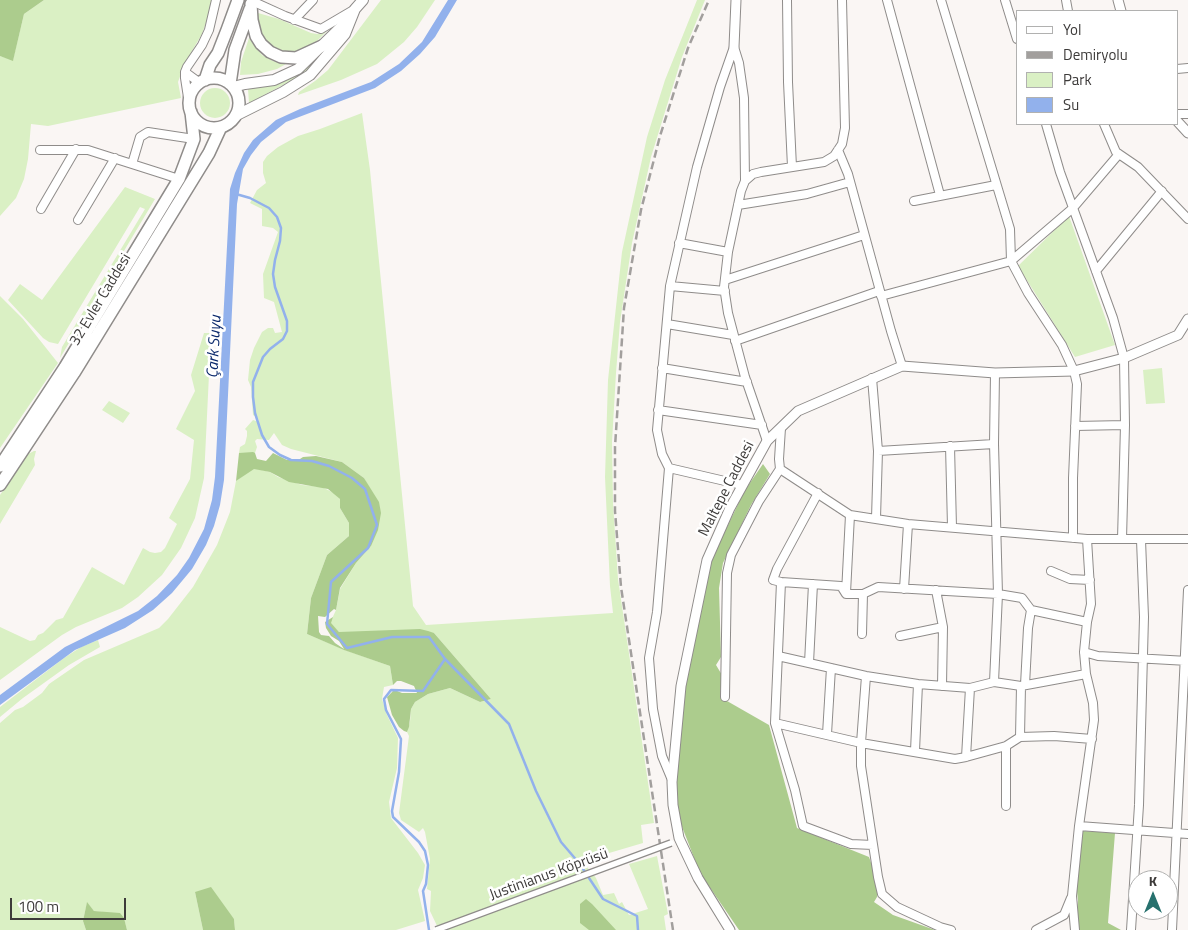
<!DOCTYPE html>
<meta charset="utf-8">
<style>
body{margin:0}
#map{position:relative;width:1188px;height:930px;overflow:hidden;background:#faf6f4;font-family:"Titillium Web",sans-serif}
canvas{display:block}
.legend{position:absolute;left:1016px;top:10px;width:162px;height:115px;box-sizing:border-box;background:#fff;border:1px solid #b1b1b0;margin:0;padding:6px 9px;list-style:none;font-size:15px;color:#3d3b3a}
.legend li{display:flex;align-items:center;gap:10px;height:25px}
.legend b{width:25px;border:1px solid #b1b1b0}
.north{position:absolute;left:1128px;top:870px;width:50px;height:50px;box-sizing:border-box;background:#fff;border:1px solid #b1b1b0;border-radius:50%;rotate:0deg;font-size:14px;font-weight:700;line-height:20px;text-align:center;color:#3d3b3a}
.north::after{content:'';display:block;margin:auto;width:18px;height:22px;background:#27716e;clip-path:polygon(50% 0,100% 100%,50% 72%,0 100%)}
.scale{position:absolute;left:10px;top:898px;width:116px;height:22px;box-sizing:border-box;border:2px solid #3d3b3a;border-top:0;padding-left:6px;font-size:15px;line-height:18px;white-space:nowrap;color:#3d3b3a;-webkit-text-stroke:4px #fff;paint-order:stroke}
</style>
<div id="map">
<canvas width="1188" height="930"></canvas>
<ul class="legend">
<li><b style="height:6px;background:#fff"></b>Yol</li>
<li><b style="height:6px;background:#a29f9d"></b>Demiryolu</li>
<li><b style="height:14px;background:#daf0c4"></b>Park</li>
<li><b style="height:14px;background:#92b1ec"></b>Su</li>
</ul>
<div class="north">K</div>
<div class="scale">100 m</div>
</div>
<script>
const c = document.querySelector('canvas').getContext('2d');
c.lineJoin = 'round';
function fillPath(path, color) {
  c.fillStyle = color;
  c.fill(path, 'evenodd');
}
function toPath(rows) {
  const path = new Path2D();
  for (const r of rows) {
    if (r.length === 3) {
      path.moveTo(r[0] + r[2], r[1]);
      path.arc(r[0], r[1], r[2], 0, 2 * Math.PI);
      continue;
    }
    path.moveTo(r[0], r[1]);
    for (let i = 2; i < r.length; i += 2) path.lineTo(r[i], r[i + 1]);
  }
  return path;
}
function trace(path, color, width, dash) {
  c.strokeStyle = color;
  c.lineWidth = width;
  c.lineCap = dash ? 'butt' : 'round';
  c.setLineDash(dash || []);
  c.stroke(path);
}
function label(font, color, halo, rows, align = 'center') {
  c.font = font + ' "Titillium Web",sans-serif';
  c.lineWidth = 5;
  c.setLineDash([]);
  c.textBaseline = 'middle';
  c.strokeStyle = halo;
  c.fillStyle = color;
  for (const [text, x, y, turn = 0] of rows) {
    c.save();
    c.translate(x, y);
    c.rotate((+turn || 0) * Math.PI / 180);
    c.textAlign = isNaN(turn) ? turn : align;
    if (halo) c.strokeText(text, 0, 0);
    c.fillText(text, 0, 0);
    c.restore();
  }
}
fillPath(toPath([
 [44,0,214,0,202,34,185,63,178,82,181,98,48,126,31,124,28,159,24,179,16,198,0,216,0,56,13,60,24,14],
 [381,0,435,0,417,27,404,42,377,64,341,80,298,95,299,92,315,81,328,70],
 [697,0,705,0,682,57,651,157,632,243,620,322,616,373,612,442,613,503,618,579,654,823,641,825,643,843,582,861,596,878,603,895,614,893,619,904,622,902,629,915,648,909,629,864,657,856,668,914,664,916,666,930,439,930,430,911,431,891,427,889,430,859,425,832,423,828,419,832,401,820,399,813,409,736,407,732,410,722,411,709,415,702,428,694,450,688,480,702,491,699,434,633,339,632,330,623,336,610,340,589,356,563,371,546,370,490,364,478,342,462,291,449,282,445,274,433,269,440,257,439,255,441,257,447,255,453,239,453,240,447,245,444,247,436,247,431,245,429,253,420,259,422,258,418,253,415,251,387,248,380,250,360,254,348,262,332,268,328,273,328,275,333,282,332,274,302,264,298,263,274,278,232,273,228,262,226,262,209,250,203,257,190,266,183,263,173,263,162,267,156,278,147,298,136,320,129,362,113,370,170,413,606,426,625,613,613,610,586,605,477,608,380,622,252,647,137,665,80],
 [258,13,279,19,311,33,317,34,327,31,310,48,295,54,278,52,263,42,256,18],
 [249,38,262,55,273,61,286,64,277,69,258,74,240,75,241,62],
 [325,51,312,66,300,76,249,103,248,89,266,86,312,62],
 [215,103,15],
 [125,187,155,199,60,358,62,347,145,209,140,207,58,344,49,342,43,338,8,300,20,284,42,300],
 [1069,216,1115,345,1075,357,1018,266],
 [0,296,23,319,58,363,0,448],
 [204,333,211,333,204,478,195,518,181,548,162,575,138,597,122,608,76,627,62,635,0,680,0,627,30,641,35,640,38,635,43,633,56,620,63,618,92,567,124,585,143,548,150,552,155,553,161,552,165,548,177,524,169,518,190,479,194,440,176,429,195,391,191,375],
 [1162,368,1165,403,1146,404,1143,370],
 [109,401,130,413,123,423,102,410],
 [34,451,36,451,34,459,35,465,0,524,0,495,28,454],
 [253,468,270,472,278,477,302,485,322,487,336,494,340,499,340,508,349,523,349,536,327,555,311,598,307,634,345,650,390,666,393,685,384,687,382,699,387,715,398,738,397,768,389,802,391,818,418,853,425,865,423,878,418,890,425,921,396,930,235,930,234,919,195,892,203,930,127,930,124,919,120,914,94,911,87,903,83,921,86,930,0,930,0,723,15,710,23,707,42,693,49,684,84,660,159,628,168,619,193,587,217,545,230,512,236,481],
 [98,640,100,647,69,665,23,698,0,717,0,707,64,658,81,647]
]), '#daf0c4');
fillPath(toPath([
 [0,0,44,0,24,14,13,61,0,56],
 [253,452,255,453,257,459,266,461,273,453,287,460,300,459,303,457,316,456,342,462,364,478,379,502,381,513,378,530,371,546,356,563,340,588,336,610,334,609,325,617,318,616,319,632,321,635,329,636,335,643,344,649,339,641,331,636,326,628,325,622,333,617,331,623,339,632,420,629,428,631,434,633,491,699,480,702,450,688,428,694,415,702,411,709,409,727,407,732,404,731,399,727,392,715,387,697,393,691,397,691,402,693,417,693,414,686,401,681,397,681,393,685,390,666,344,650,307,634,311,598,327,555,349,536,349,523,340,508,340,499,328,489,289,482,270,472,254,469,236,481,239,453],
 [763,464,770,474,751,505,723,563,719,588,721,657,716,665,722,675,720,697,769,725,797,828,869,857,877,880,877,897,874,902,893,915,935,930,739,930,700,873,679,819,675,783,683,695,711,560,745,490],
 [1083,831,1115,833,1108,923,1121,930,1076,930,1078,900,1076,884],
 [211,887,234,919,235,930,203,930,195,892],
 [586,899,592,904,616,930,589,930,580,923,580,904],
 [87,902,94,911,120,913,124,918,127,930,86,930,83,921]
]), '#accc8d');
fillPath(toPath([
 [448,0,457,0,435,37,420,54,401,71,375,88,286,122,261,142,251,155,243,169,237,204,224,480,220,505,214,526,206,545,192,569,172,593,153,610,125,628,75,650,0,705,0,695,65,647,138,611,157,596,177,575,189,558,204,529,212,500,215,477,230,189,235,173,244,153,253,140,276,120,300,109,371,82,399,64,422,42]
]), '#92b1ec');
trace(toPath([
 [236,194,250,198,269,208,277,217,281,228,280,241,275,260,273,274,275,287,287,321,287,331,283,339,270,349,263,357,253,382,253,397,255,413,262,435,269,447,280,455,291,460,312,461,329,466,352,478,365,489,377,525,368,548,331,582,327,624,347,648,392,637,429,637,445,659,509,724,536,791,561,842,579,863,603,899,637,916,638,930],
 [429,930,423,891,426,884,428,865,425,851,419,842,393,817,392,811,399,772,401,739,386,710,384,699,391,690,423,691,445,659]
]), '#92b1ec', 2.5);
const minor = toPath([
 [787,0,788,82,792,167],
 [887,0,940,195],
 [941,0,1010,229,1011,261,1028,293,1062,345,1074,371,1077,384,1073,478,1073,538],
 [1005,0,1017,39],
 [1066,0,1068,11],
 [252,1,285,16,321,29,355,9],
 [294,20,313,0],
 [734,47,720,87,697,167,670,286,657,430,662,454,669,468,742,485],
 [734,47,739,63,744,98,745,181],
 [1177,69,1188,68],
 [185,72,185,78,189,104],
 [200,83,185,72,187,67,202,45,209,30,216,0],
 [1177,114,1188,114],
 [1046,124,1060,172,1113,318,1124,358,1125,425],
 [1104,124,1116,152,1138,167,1188,219],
 [40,150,88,150,179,179],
 [838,150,848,174,891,331,902,366],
 [132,164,140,137,148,132,194,139],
 [914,201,996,185],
 [738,205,807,194,850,182],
 [41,209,76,149],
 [78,220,115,158],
 [679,243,728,252],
 [1096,271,1162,191],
 [725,280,864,235],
 [670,286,725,291],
 [881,296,1011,261,1073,208,1119,154],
 [667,324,733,335],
 [735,341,879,291],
 [662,368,747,382],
 [872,378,878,451,876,518],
 [658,410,762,425],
 [1075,426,1125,425,1122,539],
 [781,428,779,459,780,469,850,515,908,524,1087,539,1188,539],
 [767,441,745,377,728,313,724,287,728,252,741,191,745,181,753,174,761,172,824,162,834,156,842,144,845,128,842,0],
 [950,446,952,527],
 [878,451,994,444],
 [669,468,657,612,649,658,653,709,662,756,672,780],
 [818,493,777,569,773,580,781,582,841,586,846,594,863,594,878,587,998,594,1022,598,1031,610,1087,622],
 [1051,571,1070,579,1090,580],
 [781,582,775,723,861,743,955,759,966,757,1006,746,1020,737,1054,736,1092,739],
 [904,589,908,524],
 [936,590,943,627,942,686],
 [846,593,850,515],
 [862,634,863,594],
 [900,636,943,627],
 [1084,652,1098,656,1188,661],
 [778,656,866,676,918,684,970,688,994,682,1021,686,1086,674],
 [809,663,813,584],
 [866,676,861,743,861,766,878,877,882,894,897,907,940,927,951,930],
 [994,682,998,594,994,444,995,373],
 [1025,685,1028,628,1031,610],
 [725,697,727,573,731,555,759,501,780,469],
 [775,723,795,790,803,826,851,844,873,845],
 [827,734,831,668],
 [1020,737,1021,686],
 [915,751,918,684],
 [966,757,970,688],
 [1006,806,1006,746],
 [1079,826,1188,834],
 [1036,930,1064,915,1071,898],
 [1075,930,1072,896,1079,826,1094,720,1093,703,1086,674,1084,652,1087,622,1091,604,1087,539],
 [1131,930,1139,805,1144,617,1141,540],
 [1172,930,1188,590]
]);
const tertiary = toPath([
 [1118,0,1121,11],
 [734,47,736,0],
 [1177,121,1188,133],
 [730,930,698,878,679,838,673,805,672,782,681,686,707,560,730,508,767,441,798,411,902,366,995,373,1074,371,1124,358,1178,335,1188,319]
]);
const secondary = toPath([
 [233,87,245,84,274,80,298,69,348,20],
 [235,116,283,92,310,75,345,34,355,9,363,0]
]);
const primary = toPath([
 [251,4,252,20,256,36,261,44,270,52,281,57,296,58,322,46],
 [214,103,25],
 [205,80,210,65,218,53,227,30,238,0],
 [230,84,235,50,250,9],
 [0,466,65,367,179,179,194,139,191,112],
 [0,485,74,373,209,153,221,127]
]);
trace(minor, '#8f8c8a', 10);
trace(tertiary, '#8f8c8a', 11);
trace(secondary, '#8f8c8a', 12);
trace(primary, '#8f8c8a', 14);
trace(minor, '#fff', 8);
trace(tertiary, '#fff', 9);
trace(secondary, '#fff', 10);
trace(primary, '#fff', 11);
trace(toPath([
 [673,930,621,587,615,511,615,447,624,308,641,210,660,136,688,48,709,0]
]), '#a29f9d', 2.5, [8, 4]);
const pedestrianBridge = toPath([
 [436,930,671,843]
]);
trace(pedestrianBridge, '#8f8c8a', 8, []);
trace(pedestrianBridge, '#fff', 5.5);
label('15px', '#3d3b3a', '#fff', [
 ["32 Evler Caddesi",101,300,-59],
 ["Maltepe Caddesi",727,489,-63],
 ["Justinianus Köprüsü",549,875,-20]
]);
label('italic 16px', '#0b296c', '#fff', [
 ["Çark Suyu",215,347,-87]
]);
</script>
